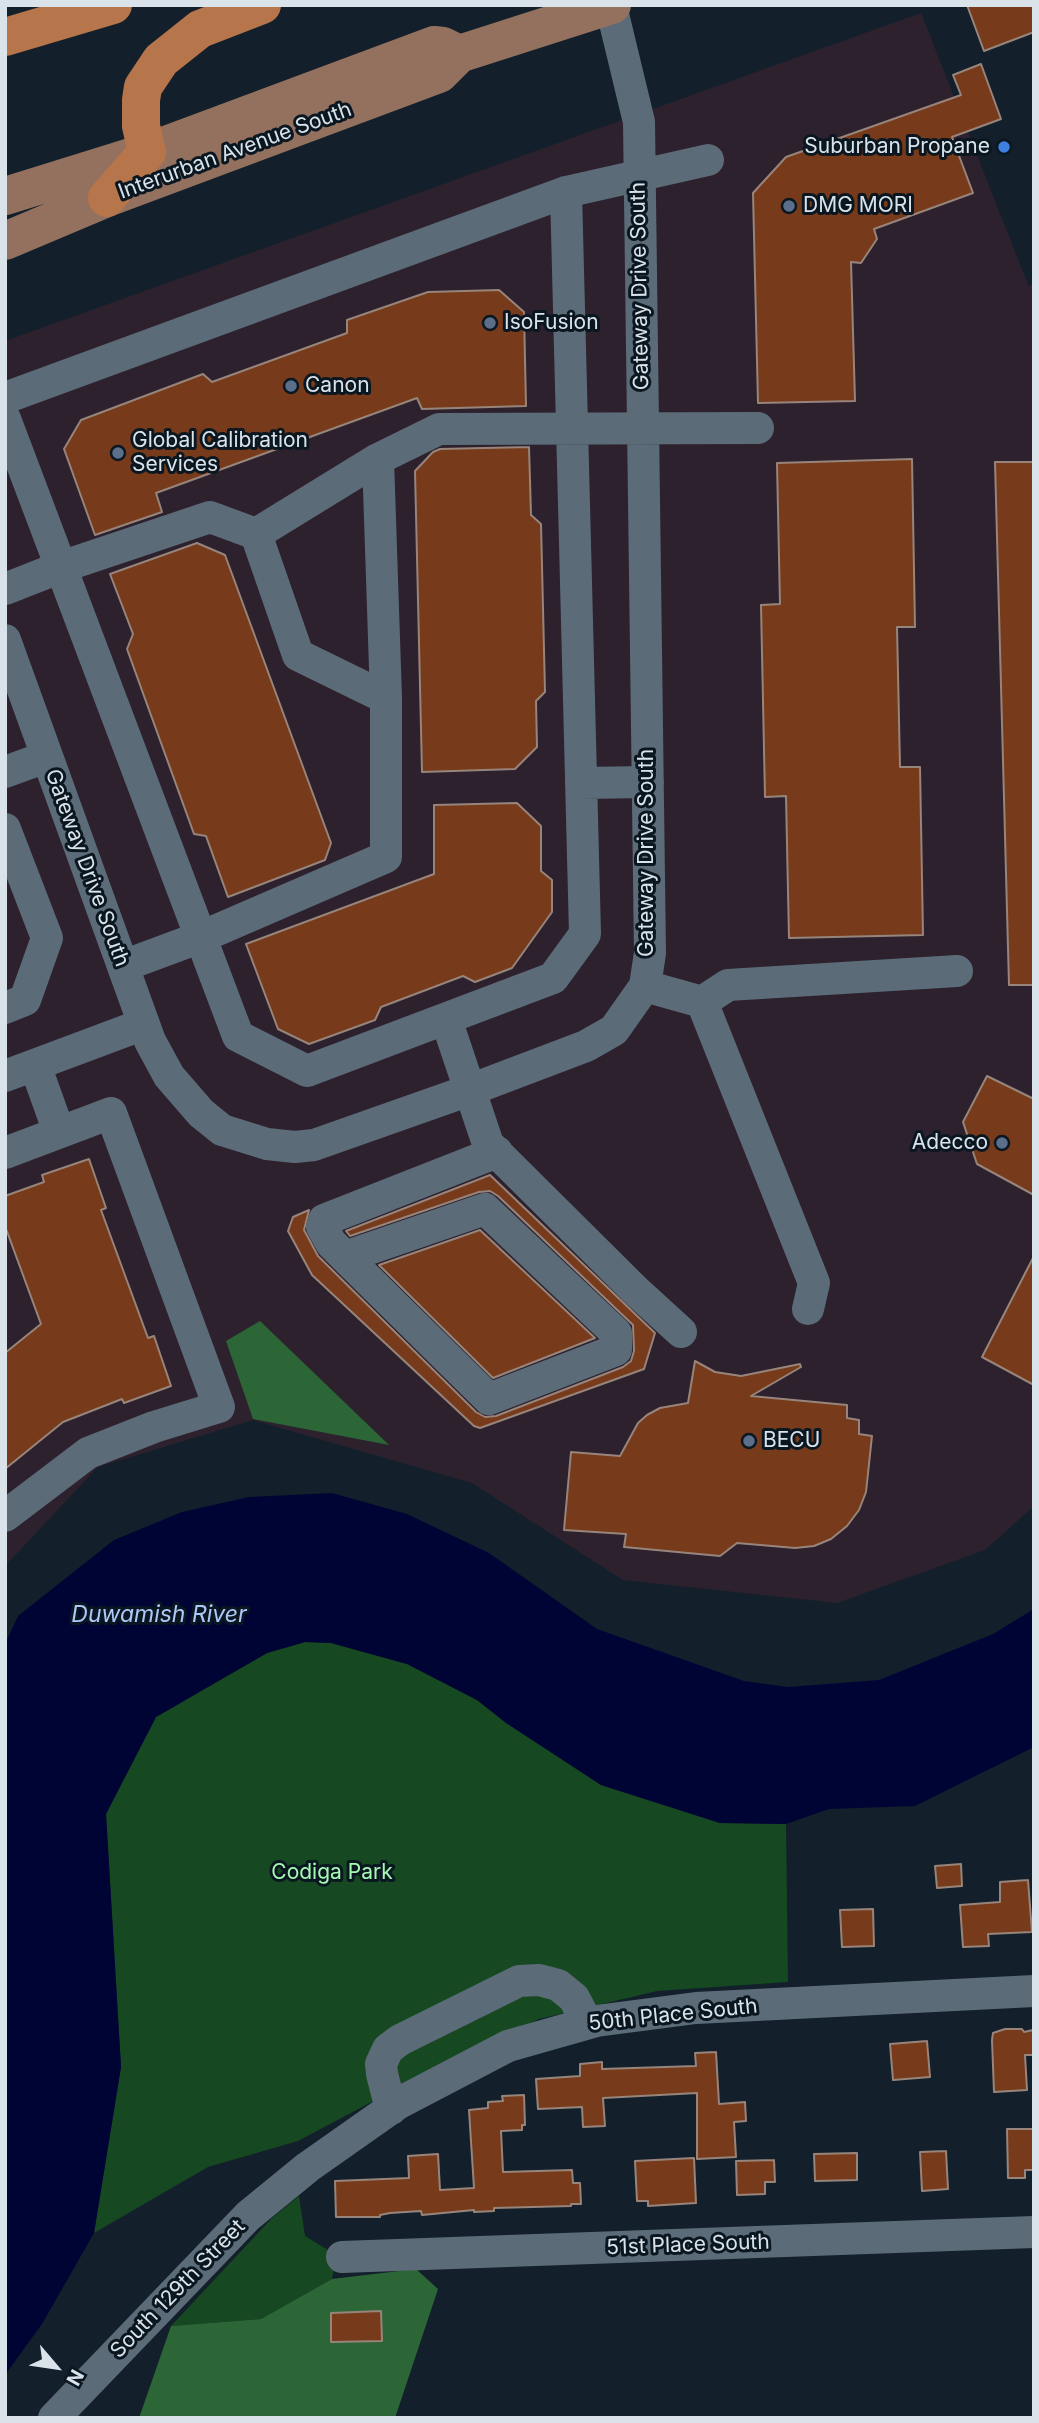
<!DOCTYPE html>
<style>
body{margin:0}
#map{position:relative;width:1039px;height:2423px;overflow:hidden;background:#13202b;font-family:Inter,sans-serif}
canvas{display:block}
.frame{position:absolute;inset:0;border:7px solid #dae2ea;pointer-events:none}
.north{position:absolute;left:21px;top:2332px;width:70px;height:70px;-webkit-text-stroke:5px #0a1721;paint-order:stroke;rotate:119deg;font-size:19px;font-weight:700;line-height:28px;text-align:center;color:#dae2ea}
.north::after{content:'';display:block;margin:auto;width:24px;height:32px;background:#dae2ea;clip-path:polygon(50% 0,100% 100%,50% 72%,0 100%)}
</style>
<div id="map">
<canvas width="1039" height="2423"></canvas>
<div class="frame"></div>
<div class="north">N</div>
</div>
<script>
const c = document.querySelector('canvas').getContext('2d');
c.lineJoin = 'round';
function fillPath(path, color) {
  c.fillStyle = color;
  c.fill(path, 'evenodd');
}
function toPath(rows) {
  const path = new Path2D();
  for (const r of rows) {
    path.moveTo(r[0], r[1]);
    for (let i = 2; i < r.length; i += 2) path.lineTo(r[i], r[i + 1]);
  }
  return path;
}
function trace(path, color, width, dash) {
  c.strokeStyle = color;
  c.lineWidth = width;
  c.lineCap = dash ? 'butt' : 'round';
  c.setLineDash(dash || []);
  c.stroke(path);
}
function label(font, color, halo, rows, align = 'center') {
  c.font = font + ' Inter,sans-serif';
  c.lineWidth = 6;
  c.setLineDash([]);
  c.textBaseline = 'middle';
  c.strokeStyle = halo;
  c.fillStyle = color;
  for (const [text, x, y, turn = 0] of rows) {
    c.save();
    c.translate(x, y);
    c.rotate((+turn || 0) * Math.PI / 180);
    c.textAlign = isNaN(turn) ? turn : align;
    if (halo) c.strokeText(text, 0, 0);
    c.fillText(text, 0, 0);
    c.restore();
  }
}
fillPath(toPath([
 [921,13,1029,287,1034,282,1034,1506,985,1550,837,1603,623,1580,472,1483,253,1420,98,1467,5,1566,5,341]
]), '#2d212e');
fillPath(toPath([
 [305,1642,331,1643,407,1664,477,1700,507,1723,601,1785,720,1823,786,1824,788,1982,657,1991,539,2019,430,2071,298,2141,208,2167,94,2233,121,2067,106,1814,156,1717,267,1653],
 [299,2196,305,2236,336,2255,332,2279,261,2319,171,2326,272,2218]
]), '#164821');
fillPath(toPath([
 [260,1321,389,1445,253,1419,226,1341],
 [416,2269,438,2289,395,2418,139,2418,171,2326,261,2319,332,2279]
]), '#2c6637');
fillPath(toPath([
 [332,1493,407,1514,489,1553,597,1629,744,1681,788,1687,879,1680,993,1634,1034,1609,1034,1747,915,1806,829,1809,786,1824,720,1823,601,1785,506,1723,477,1700,407,1664,331,1643,305,1642,267,1653,156,1717,106,1814,121,2067,94,2233,42,2324,5,2375,5,1644,18,1616,114,1540,182,1512,249,1497]
]), '#000435');
const building = toPath([
 [967,5,1034,5,1034,32,984,51,967,5],
 [981,64,1001,119,952,137,973,193,874,229,877,239,861,263,851,262,855,401,758,403,753,193,786,157,961,95,953,75,981,64],
 [499,290,524,312,526,406,422,409,417,398,156,493,162,512,95,535,64,449,81,420,203,374,212,382,347,333,347,320,428,292,499,290],
 [529,447,531,515,541,524,545,692,536,701,537,747,515,769,422,772,415,471,433,452,440,449,529,447],
 [912,459,915,627,897,627,900,767,920,767,923,935,789,938,786,796,765,797,761,605,780,604,777,463,912,459],
 [995,462,1034,462,1034,985,1009,985,995,462],
 [197,543,225,555,331,843,325,860,228,897,206,836,194,834,127,649,133,634,110,574,197,543],
 [517,803,541,826,541,871,552,880,552,912,512,968,475,982,463,976,381,1007,375,1020,309,1044,278,1029,246,944,434,874,434,805,517,803],
 [987,1076,1034,1099,1034,1195,977,1164,963,1122,987,1076],
 [89,1159,106,1208,101,1210,148,1338,154,1336,171,1386,124,1403,122,1399,63,1422,5,1469,5,1353,41,1324,5,1226,5,1196,44,1182,42,1175,89,1159],
 [490,1175,655,1333,644,1369,480,1428,474,1426,312,1275,288,1231,293,1217,309,1210,304,1230,318,1256,476,1412,485,1417,496,1416,623,1367,631,1361,634,1351,633,1325,498,1196,490,1191,479,1192,350,1236,346,1231,490,1175],
 [480,1230,595,1338,493,1378,379,1265,480,1230],
 [1034,1256,1034,1385,982,1357,1034,1256],
 [695,1361,715,1372,741,1376,800,1364,801,1367,751,1396,847,1405,847,1418,859,1420,859,1434,872,1436,866,1492,859,1510,847,1526,831,1539,814,1546,795,1548,737,1543,720,1556,624,1547,626,1534,564,1530,571,1452,620,1456,638,1423,647,1415,660,1408,688,1403,695,1361],
 [961,1864,962,1886,937,1888,935,1866,961,1864],
 [1028,1880,1032,1932,988,1934,989,1946,963,1947,960,1905,1000,1902,1000,1882,1028,1880],
 [873,1909,874,1946,842,1947,840,1910,873,1909],
 [1005,2029,1022,2029,1024,2032,1033,2030,1034,2055,1025,2055,1027,2090,994,2092,992,2040,993,2033,1005,2029],
 [927,2041,930,2077,893,2080,890,2044,927,2041],
 [716,2052,719,2104,745,2102,746,2121,734,2122,736,2157,697,2159,697,2093,603,2098,605,2126,583,2127,582,2107,538,2109,536,2079,580,2076,580,2064,602,2062,602,2069,696,2066,695,2053,716,2052],
 [524,2095,525,2125,522,2125,522,2130,501,2131,503,2172,572,2170,573,2183,580,2183,581,2204,571,2204,571,2206,494,2208,494,2211,474,2212,474,2210,422,2215,421,2211,390,2213,380,2215,380,2217,336,2217,335,2181,409,2178,408,2156,438,2154,440,2190,474,2188,469,2110,488,2108,488,2102,503,2101,502,2096,524,2095],
 [1007,2129,1034,2129,1034,2170,1025,2170,1025,2178,1008,2178,1007,2129],
 [946,2151,948,2189,922,2191,920,2152,946,2151],
 [857,2153,857,2180,815,2181,814,2154,857,2153],
 [694,2158,696,2203,648,2206,648,2201,637,2201,635,2161,694,2158],
 [774,2160,775,2182,765,2182,765,2194,737,2195,736,2161,774,2160],
 [381,2311,382,2341,331,2342,331,2313,381,2311]
]);
fillPath(building, '#773a1a');
trace(building, '#97847b', 2);
trace(toPath([
 [5,398,566,192,708,160],
 [5,419,238,1036,307,1071,553,978,585,934,566,192],
 [378,459,386,698],
 [256,534,378,459,439,429,758,428],
 [5,589,61,567,210,517,256,534,298,655,386,698,386,857,201,937,123,966],
 [5,640,150,1041,169,1076,201,1113,222,1130,267,1144,295,1147,314,1145,470,1090,586,1046,614,1030,645,986,650,953,639,122,611,6],
 [5,772,46,757],
 [581,783,648,782],
 [5,829,47,938,25,1000,5,1008],
 [645,986,702,1002,728,985,957,971],
 [702,1002,814,1283,808,1309],
 [446,1019,488,1144,635,1290,681,1332],
 [35,1065,59,1132],
 [5,1076,144,1024],
 [5,1153,111,1113,219,1407,154,1427,88,1453,5,1516],
 [345,1257,485,1209,616,1333,616,1350,489,1399,331,1243,322,1227,324,1220,497,1152],
 [391,2109,382,2074,381,2064,388,2049,400,2040,519,1981,539,1980,558,1985,574,1998,587,2023],
 [342,2257,1034,2232],
 [54,2418,248,2216,308,2167,399,2103,508,2046,596,2021,696,2008,1034,1991]
]), '#5c6b78', 32);
trace(toPath([
 [5,196,147,152,434,45,443,46,459,54],
 [5,241,107,198,439,74,459,54,612,5]
]), '#93715e', 38);
trace(toPath([
 [5,37,113,5],
 [107,198,147,152,141,126,141,100,143,87,161,60,200,29,262,5]
]), '#b7754c', 38);
for (const [x, y, r, color] of [
 [1004,147,7,"#3f7fe0"],
 [789,206,7,"#5c6f8a"],
 [490,323,7,"#5c6f8a"],
 [291,386,7,"#5c6f8a"],
 [118,453,7,"#5c6f8a"],
 [1002,1143,7,"#5c6f8a"],
 [749,1441,7,"#5c6f8a"]
]) {
  const dot = new Path2D();
  dot.arc(x, y, r, 0, 2 * Math.PI);
  c.fillStyle = color;
  c.fill(dot);
  trace(dot, '#0a1721', 2.5);
}
label('21px', '#dae2ea', '#0a1721', [
 ["Suburban Propane",990,147,"right"],
 ["DMG MORI",803,206],
 ["IsoFusion",504,323],
 ["Canon",305,386],
 ["Global Calibration",132,441],
 ["Services",132,465],
 ["Adecco",988,1143,"right"],
 ["BECU",763,1441]
], 'left');
label('21px', '#dae2ea', '#0a1721', [
 ["Interurban Avenue South",235,151,-20],
 ["Gateway Drive South",640,286,-91],
 ["Gateway Drive South",647,853,-90],
 ["Gateway Drive South",87,868,70],
 ["50th Place South",673,2015,-6],
 ["51st Place South",688,2245,-2],
 ["South 129th Street",178,2289,-46]
]);
label('21px', '#a6f9b2', '#0a1721', [
 ["Codiga Park",332,1873]
]);
label('italic 23px', '#aec7f9', '#0a1721', [
 ["Duwamish River",159,1615]
]);
</script>
